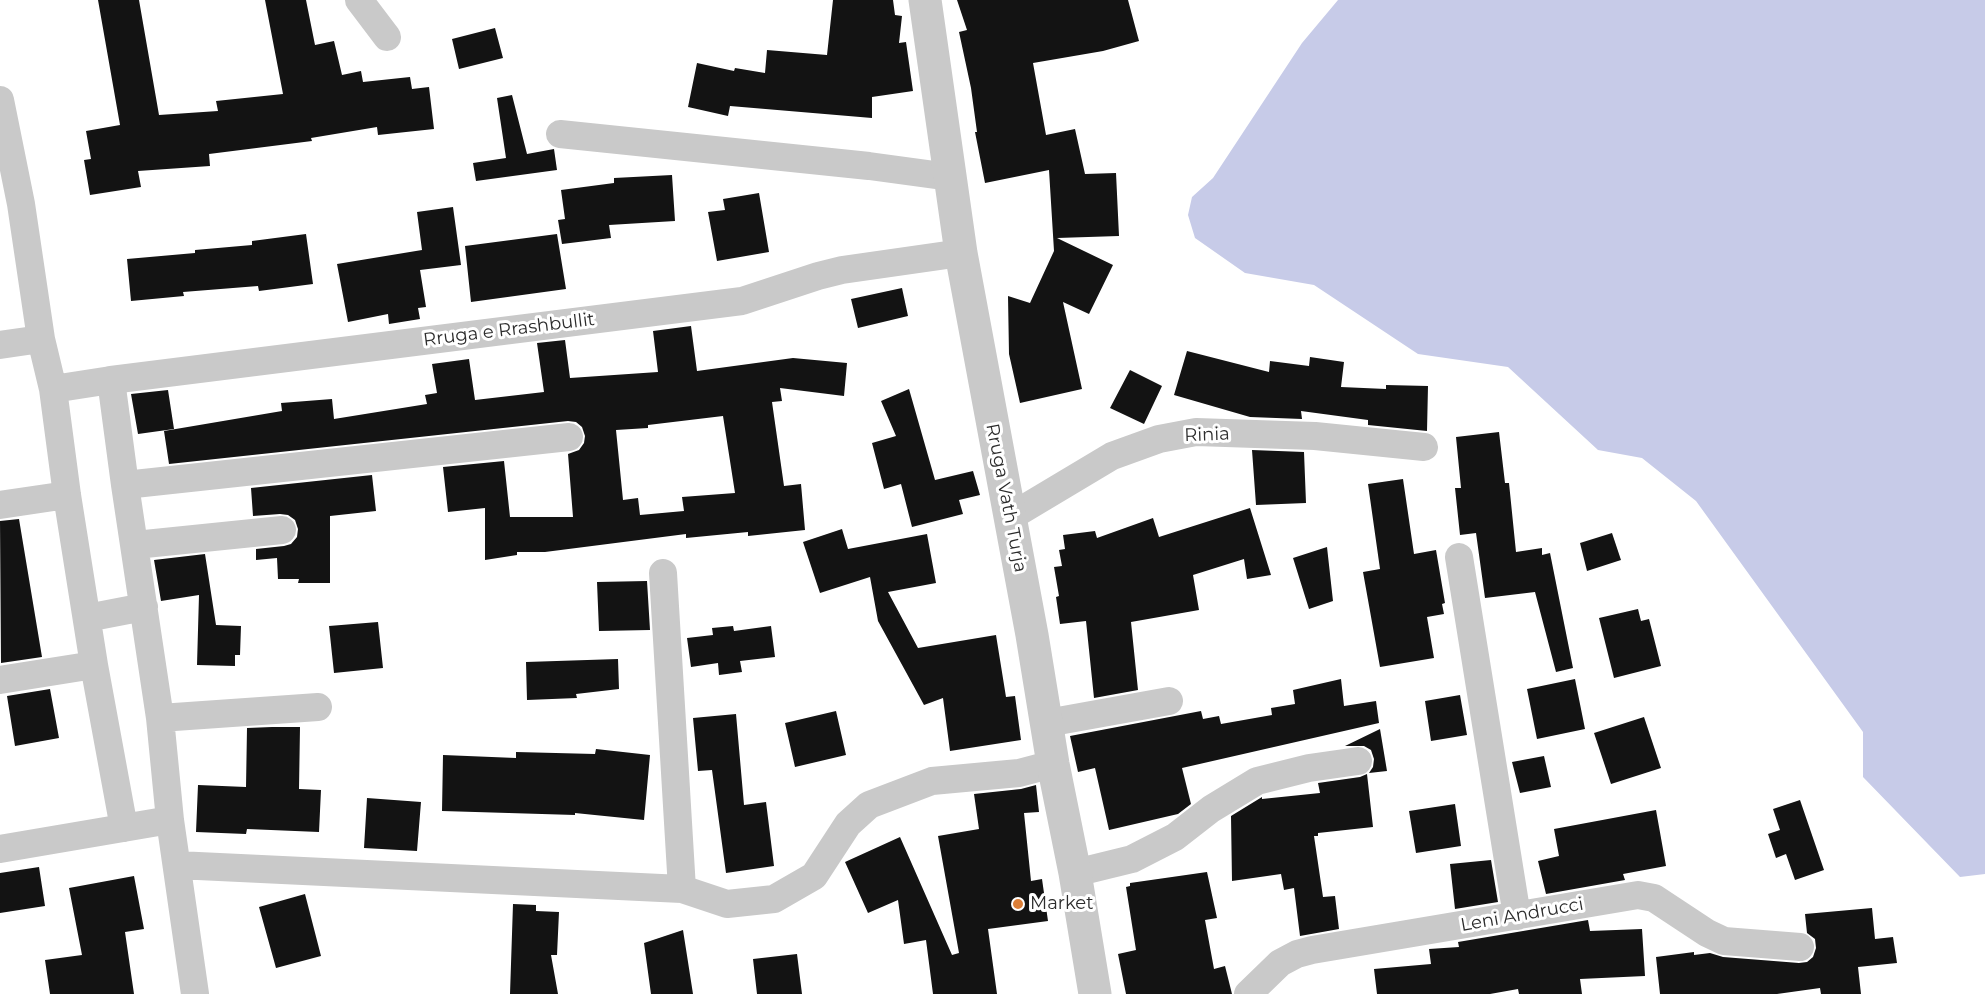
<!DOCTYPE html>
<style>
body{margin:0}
canvas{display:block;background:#fff}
</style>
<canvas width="1985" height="994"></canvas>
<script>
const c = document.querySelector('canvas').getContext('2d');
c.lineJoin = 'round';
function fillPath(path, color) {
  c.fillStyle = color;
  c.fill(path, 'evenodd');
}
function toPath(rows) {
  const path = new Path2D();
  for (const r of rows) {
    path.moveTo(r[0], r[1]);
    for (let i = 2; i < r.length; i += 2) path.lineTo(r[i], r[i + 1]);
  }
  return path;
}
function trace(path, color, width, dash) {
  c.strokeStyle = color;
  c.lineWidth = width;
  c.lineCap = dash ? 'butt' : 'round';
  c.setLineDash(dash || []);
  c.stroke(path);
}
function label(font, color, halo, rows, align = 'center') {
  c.font = font + ' Montserrat,sans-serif';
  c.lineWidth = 6;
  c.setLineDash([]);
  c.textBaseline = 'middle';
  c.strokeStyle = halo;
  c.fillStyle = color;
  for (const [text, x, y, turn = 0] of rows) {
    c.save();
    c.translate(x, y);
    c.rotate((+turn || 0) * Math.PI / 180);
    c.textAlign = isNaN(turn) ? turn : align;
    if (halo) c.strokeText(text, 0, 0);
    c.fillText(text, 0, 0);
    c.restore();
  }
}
fillPath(toPath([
 [1338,0,1985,0,1985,874,1960,877,1863,777,1863,732,1696,501,1642,458,1598,450,1508,367,1418,354,1314,285,1245,273,1195,238,1188,215,1192,197,1213,178,1302,43]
]), '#c7cbe8');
fillPath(toPath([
 [98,0,139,0,159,115,218,111,216,101,283,94,265,0,306,0,315,45,334,41,342,75,361,71,363,82,410,77,412,89,429,87,434,129,378,135,377,127,311,138,312,141,209,154,210,166,138,171,141,187,90,195,84,160,91,159,86,131,120,125],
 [833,0,893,0,895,15,902,16,899,43,906,42,913,91,872,97,872,118,730,106,728,116,688,107,697,63,734,71,735,68,765,73,767,50,827,55],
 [957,0,1128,0,1139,41,1103,51,1033,63,1046,135,1075,129,1085,174,1116,173,1119,236,1057,238,1113,265,1089,314,1063,302,1082,389,1020,403,1009,354,1008,296,1030,303,1054,251,1049,170,985,183,975,132,977,132,971,88,959,32,967,30],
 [495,28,503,58,459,69,452,39],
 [512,95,527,154,554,149,557,170,476,181,473,163,506,158,497,98],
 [672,175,675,221,609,225,611,238,562,244,558,220,565,219,561,190,614,183,614,178],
 [759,193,769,252,717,261,708,212,725,210,723,199],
 [453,207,461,265,420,270,426,307,418,308,420,319,389,324,388,314,348,322,337,264,422,250,417,212],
 [306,234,313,284,259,291,258,286,183,292,184,296,131,301,127,259,195,253,195,250,252,245,252,241],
 [557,234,566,289,471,302,465,246],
 [902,288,908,316,858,328,851,299],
 [691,326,697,371,793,358,847,363,844,396,780,388,782,401,772,402,784,486,801,484,805,530,748,536,748,532,686,538,686,534,545,552,517,552,517,555,485,560,485,508,448,512,443,467,504,461,510,517,573,517,568,454,579,450,584,443,585,436,582,427,576,422,568,421,169,464,164,431,282,411,281,403,332,399,334,419,427,404,425,395,437,393,432,364,469,359,475,400,544,392,537,343,565,340,570,378,658,372,653,331],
 [723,416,735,493,682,497,684,511,640,515,638,498,623,500,616,430,648,428,648,425],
 [1187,351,1269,372,1270,361,1309,366,1310,357,1344,362,1341,387,1386,389,1386,385,1428,386,1427,431,1368,425,1368,420,1301,411,1302,419,1250,417,1174,395],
 [1130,370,1162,386,1144,424,1110,408],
 [909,389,935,480,973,471,980,495,959,500,963,514,912,527,901,484,884,489,872,443,896,436,881,401],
 [168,390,174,429,138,434,131,394],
 [1499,432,1505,483,1509,483,1516,552,1542,548,1542,555,1550,553,1573,668,1556,672,1535,592,1485,598,1476,533,1460,535,1455,488,1461,488,1456,437],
 [1252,450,1304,452,1306,503,1256,505],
 [372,475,376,511,330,516,330,583,298,583,299,579,278,579,277,558,256,560,256,549,284,546,291,544,297,537,298,529,295,520,288,515,280,514,253,516,251,488],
 [1403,479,1414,554,1436,550,1445,603,1442,604,1444,614,1427,617,1434,658,1380,667,1363,572,1380,569,1368,484],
 [1250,508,1271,575,1247,579,1244,559,1193,575,1199,610,1131,622,1138,690,1094,698,1086,621,1060,624,1056,597,1059,596,1054,567,1062,566,1059,550,1065,549,1063,535,1095,531,1097,538,1153,518,1159,537],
 [19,519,42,657,1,663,0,521],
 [842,529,848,549,927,534,936,583,888,592,918,648,996,635,1006,697,1015,696,1021,740,950,751,943,698,924,705,878,621,870,577,820,593,803,542],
 [1612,533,1621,560,1587,571,1580,543],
 [1327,547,1333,601,1309,609,1293,558],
 [205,554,216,625,241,626,240,655,235,655,235,666,197,665,199,595,161,601,154,560],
 [647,581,650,630,599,631,597,582],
 [1638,609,1641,621,1649,619,1661,666,1614,678,1599,618],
 [378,622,383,668,334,673,329,626],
 [733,626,734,631,771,626,775,657,740,661,742,672,719,675,718,663,691,667,687,638,713,635,712,628],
 [618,659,619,689,576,694,577,698,527,700,526,662],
 [1341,679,1344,706,1376,701,1379,723,1182,768,1191,804,1178,814,1109,830,1095,768,1078,772,1070,736,1201,711,1203,719,1219,716,1221,724,1272,715,1271,708,1295,704,1293,690],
 [1575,679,1585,729,1537,739,1527,689],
 [50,689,59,738,15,746,7,696],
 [1460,695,1467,735,1431,741,1425,701],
 [836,711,846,755,795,767,785,723],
 [736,714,744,805,766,802,774,866,726,873,712,770,698,771,693,718],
 [1644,717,1661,768,1611,784,1594,733],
 [272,727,300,727,299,789,321,790,319,832,247,829,246,834,196,832,198,785,246,787,247,728],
 [1380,729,1387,771,1369,773,1373,767,1374,759,1371,750,1364,746,1345,746],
 [596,749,650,755,644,820,575,813,575,815,442,811,443,755,516,758,516,752,595,754],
 [1544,756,1551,787,1520,793,1512,762],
 [1367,774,1373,827,1318,833,1318,836,1314,836,1323,897,1335,896,1339,929,1300,936,1294,888,1284,890,1281,874,1232,881,1231,816,1262,797,1262,799,1320,793,1318,783,1360,777],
 [1036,785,1039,812,1024,813,1031,881,1042,879,1048,921,988,929,997,994,933,994,926,940,904,944,898,900,868,913,845,862,900,837,952,955,959,953,938,836,979,829,974,794,1021,789],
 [367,798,421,802,417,851,364,848],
 [1800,800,1824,870,1795,880,1786,854,1776,858,1768,834,1780,830,1773,809],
 [1455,804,1461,846,1416,853,1409,811],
 [1656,810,1666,866,1623,874,1625,880,1546,894,1538,861,1559,856,1554,829],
 [1491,860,1498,902,1455,909,1450,864],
 [39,867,45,906,0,913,0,873],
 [1207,872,1217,918,1205,920,1214,969,1225,966,1232,994,1126,994,1118,954,1136,950,1126,887,1130,886,1130,883],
 [134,876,144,929,125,932,134,994,50,994,45,960,82,955,69,888],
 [305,894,321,956,276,968,259,907],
 [513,904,536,905,536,911,559,912,557,955,551,955,558,994,510,994],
 [1872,908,1875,939,1893,937,1897,963,1858,967,1861,994,1821,994,1820,988,1777,994,1660,994,1656,957,1694,952,1694,955,1710,953,1723,957,1799,963,1807,962,1813,957,1816,948,1815,939,1807,933,1805,914],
 [1588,920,1590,931,1642,929,1645,976,1580,979,1582,994,1519,994,1518,989,1490,994,1377,994,1374,969,1431,964,1429,949,1459,947,1458,942],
 [683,930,693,994,651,994,644,943],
 [797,954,802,994,757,994,753,959]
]), '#131313');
trace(toPath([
 [359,0,387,37],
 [0,100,21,204,41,339,53,389,67,495,94,665,124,828],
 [560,134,869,166,950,177],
 [0,345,41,339],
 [111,380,125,485,160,718,170,820,195,994],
 [53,389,111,380,742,301,818,276,842,270,961,253],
 [125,485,569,437],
 [0,505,67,495],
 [1010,517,1112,456,1159,439,1196,432,1315,436,1424,447],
 [135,545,282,530],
 [1459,557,1517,916],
 [663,573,682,889],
 [87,618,144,607],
 [0,680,94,665],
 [160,718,318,707],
 [1047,723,1169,701],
 [0,849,170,820],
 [177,865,682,889,727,904,774,899,814,876,848,824,869,805,932,781,1019,773,1053,764],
 [1075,873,1132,859,1175,837,1211,809,1257,781,1309,768,1358,761],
 [1248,994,1280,963,1297,954,1312,950,1638,895,1654,898,1707,933,1724,941,1800,947]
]), '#c9c9c9', 28);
trace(toPath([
 [925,0,961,253,1032,635,1053,764,1075,873,1095,994]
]), '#c9c9c9', 33);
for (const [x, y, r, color] of [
 [1018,904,6,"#db7e37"]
]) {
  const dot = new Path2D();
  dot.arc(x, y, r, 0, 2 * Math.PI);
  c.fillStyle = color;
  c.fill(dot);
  trace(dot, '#fff', 2);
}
label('18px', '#2c2c2c', '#fff', [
 ["Rruga e Rrashbullit",509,330,-7],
 ["Rinia",1207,435,-2],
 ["Rruga Vath Turja",1006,498,79],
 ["Leni Andrucci",1522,915,-10]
]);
label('18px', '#2c2c2c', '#fff', [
 ["Market",1030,904]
], 'left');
</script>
